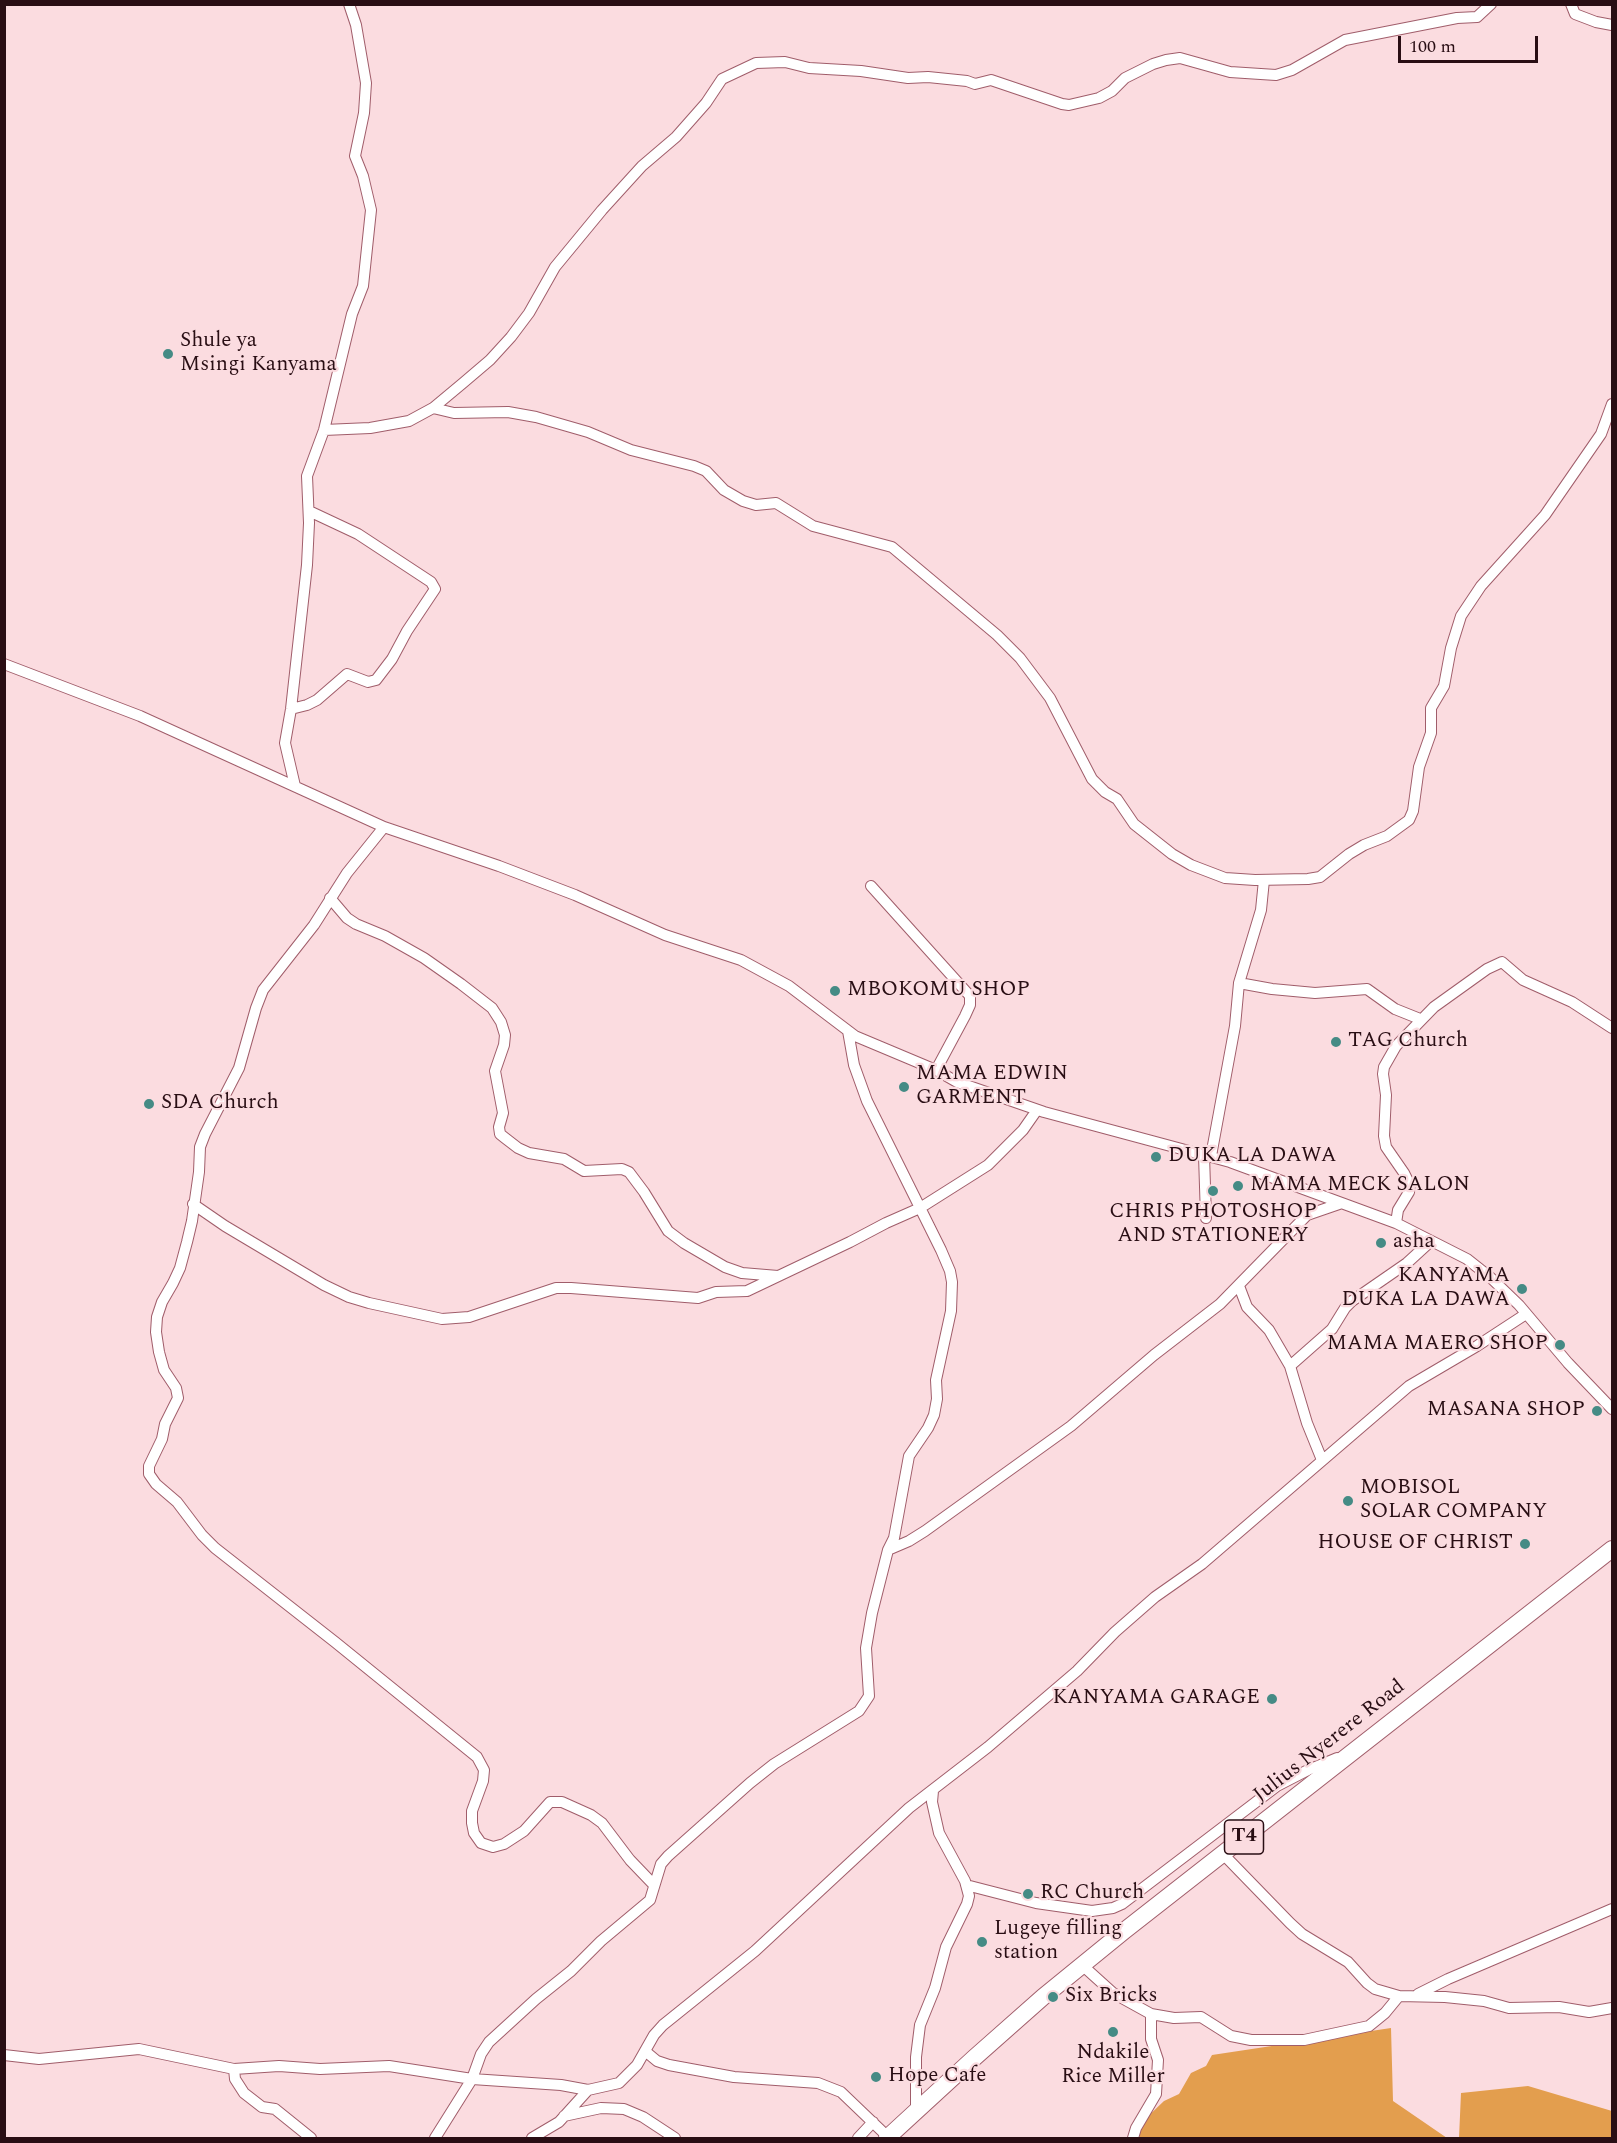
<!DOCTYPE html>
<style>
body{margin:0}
#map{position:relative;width:1617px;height:2143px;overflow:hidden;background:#fbdce0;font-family:Spectral,serif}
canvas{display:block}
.frame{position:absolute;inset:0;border:6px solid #290e14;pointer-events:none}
.scale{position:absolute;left:1398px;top:36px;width:140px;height:27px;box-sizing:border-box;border:3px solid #290e14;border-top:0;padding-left:8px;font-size:18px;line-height:21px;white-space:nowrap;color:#290e14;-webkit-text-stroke:4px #fbdce0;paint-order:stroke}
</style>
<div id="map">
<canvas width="1617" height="2143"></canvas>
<div class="frame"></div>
<div class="scale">100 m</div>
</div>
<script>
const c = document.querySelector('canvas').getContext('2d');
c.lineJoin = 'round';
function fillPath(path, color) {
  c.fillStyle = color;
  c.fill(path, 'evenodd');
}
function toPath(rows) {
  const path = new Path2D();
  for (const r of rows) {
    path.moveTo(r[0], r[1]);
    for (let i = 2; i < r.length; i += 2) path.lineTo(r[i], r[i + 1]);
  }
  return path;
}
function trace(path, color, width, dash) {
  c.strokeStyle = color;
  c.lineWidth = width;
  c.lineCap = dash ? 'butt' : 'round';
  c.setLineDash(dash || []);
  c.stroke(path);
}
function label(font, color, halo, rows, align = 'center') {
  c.font = font + ' Spectral,serif';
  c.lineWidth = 4.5;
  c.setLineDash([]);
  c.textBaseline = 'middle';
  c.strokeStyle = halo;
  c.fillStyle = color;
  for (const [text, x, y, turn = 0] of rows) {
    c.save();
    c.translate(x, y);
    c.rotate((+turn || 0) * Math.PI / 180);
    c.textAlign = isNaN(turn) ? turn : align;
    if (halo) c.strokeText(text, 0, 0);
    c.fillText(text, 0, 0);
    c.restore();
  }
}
fillPath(toPath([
 [1391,2028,1393,2101,1447,2138,1139,2138,1142,2122,1164,2101,1179,2094,1191,2073,1206,2066,1212,2055],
 [1528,2086,1612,2111,1612,2138,1459,2138,1461,2093]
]), '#e39e4e');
const minor = toPath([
 [1571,4,1575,14,1596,22,1612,25],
 [433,408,454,413,508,412,536,417,588,432,631,450,694,466,706,471,724,490,743,501,756,505,776,503,813,526,892,547,997,635,1020,658,1050,698,1092,779,1105,792,1117,799,1134,824,1172,854,1191,865,1225,878,1255,880,1308,879,1320,877,1349,854,1364,845,1387,836,1409,820,1413,811,1419,767,1431,733,1431,708,1444,686,1451,648,1461,616,1481,586,1545,515,1601,434,1612,404],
 [324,430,370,428,409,421,433,408,463,383,490,360,511,337,529,313,555,267,602,210,642,166,676,137,706,103,722,79,756,63,785,62,809,68,861,71,908,78,928,77,967,81,975,84,991,80,1062,104,1069,105,1099,98,1112,91,1125,78,1153,64,1166,60,1180,58,1230,72,1276,75,1292,70,1345,40,1457,18,1477,17,1491,4],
 [4,664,140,716,384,827,499,866,575,895,665,935,741,960,789,986,855,1036,936,1070,957,1082,1044,1112,1230,1162,1396,1223,1467,1259,1491,1278,1519,1305,1568,1363,1612,1409],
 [291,709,307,705,317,700,347,674,368,682,376,680,392,659,407,631,435,589,431,582,358,534,309,511],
 [295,786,285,743,291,709,307,565,309,523,307,476,324,430,352,314,363,286,371,210,363,176,355,156,364,113,366,83,356,25,349,4],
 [384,827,347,873,314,925,263,990,256,1008,239,1068,205,1134,200,1147,199,1172,192,1221,187,1242,180,1268,173,1283,162,1302,157,1317,156,1332,159,1352,164,1370,176,1388,178,1398,165,1424,162,1439,149,1466,149,1474,156,1484,177,1502,202,1535,215,1548,335,1642,477,1757,484,1770,483,1781,472,1811,472,1823,474,1833,481,1843,493,1847,504,1844,524,1831,550,1802,562,1802,591,1815,602,1823,630,1860,654,1885],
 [871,886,970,996,970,1005,965,1016,936,1070],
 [330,898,347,918,356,924,385,936,424,958,461,984,492,1008,501,1022,505,1035,504,1045,495,1071,503,1113,499,1127,500,1134,505,1138,518,1148,529,1153,564,1159,584,1171,622,1169,629,1172,644,1192,668,1231,684,1243,725,1267,742,1273,778,1276],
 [1239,983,1272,989,1315,993,1367,989,1395,1009,1420,1019],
 [1204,1155,1206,1218],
 [1211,1156,1235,1026,1239,983,1261,910,1264,880],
 [193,1204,225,1226,324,1285,349,1297,369,1303,442,1319,469,1317,556,1288,571,1288,698,1298,716,1292,747,1291,850,1242,886,1223,920,1208,988,1165,1023,1130,1037,1110],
 [1396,1223,1398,1210,1409,1192,1410,1185,1404,1173,1386,1147,1384,1136,1386,1095,1383,1074,1384,1067,1396,1046,1434,1007,1487,969,1502,962,1523,980,1572,1002,1612,1028],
 [1239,1286,1247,1307,1269,1330,1290,1366,1307,1423,1322,1460],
 [1290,1366,1332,1329,1345,1308,1352,1301,1407,1263,1431,1241],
 [888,1550,909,1541,925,1531,1071,1426,1154,1355,1220,1304,1307,1215,1339,1204],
 [1223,1854,1290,1923,1302,1934,1348,1962,1367,1983,1375,1989,1399,1996,1445,1997,1484,2001,1509,2008,1559,2007,1589,2012,1612,2008],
 [966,1885,1036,1903,1092,1911,1113,1908,1122,1904,1277,1786,1308,1770,1337,1758],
 [1082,1965,1113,1993,1151,2014,1174,2018,1201,2017,1231,2036,1251,2040,1304,2040,1369,2026,1385,2013,1399,1996],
 [1418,1994,1448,1979,1612,1909],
 [645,2051,657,2061,669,2065,734,2077,818,2083,841,2092,888,2137],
 [4,2055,39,2059,139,2049,234,2069,279,2066,320,2069,389,2066,472,2079,561,2085,588,2090,619,2083,637,2065,654,2035,663,2025,755,1951,909,1808,988,1747,1077,1671,1115,1632,1155,1597,1202,1564,1409,1386,1477,1346,1526,1314],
 [234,2069,235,2079,244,2093,262,2107,275,2109,311,2138],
 [916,2110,916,2057,920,2025,935,1988,946,1947,967,1904,969,1896,965,1881,939,1833,932,1802,933,1791],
 [564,2116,601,2108,624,2109,643,2117,675,2138],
 [435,2138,472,2079,481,2054,489,2042,536,1999,571,1971,601,1941,650,1900,661,1864,668,1856,750,1783,774,1764,859,1711,869,1696,866,1648,872,1613,888,1550,894,1538,909,1456,928,1428,934,1415,937,1399,936,1380,951,1311,952,1282,950,1271,941,1250,867,1101,854,1065,848,1031],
 [532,2138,559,2122,588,2090],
 [858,2138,873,2122],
 [1133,2138,1136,2128,1156,2094,1158,2060,1151,2039,1151,2014]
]);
const highway = toPath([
 [887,2138,974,2058,1043,1997,1124,1931,1612,1549]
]);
trace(minor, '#a05d6a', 12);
trace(highway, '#a05d6a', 18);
trace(minor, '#fff', 10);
trace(highway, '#fff', 16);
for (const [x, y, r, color] of [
 [168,354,6,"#458b85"],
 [835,991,6,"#458b85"],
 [1336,1042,6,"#458b85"],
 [904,1087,6,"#458b85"],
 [149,1104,6,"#458b85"],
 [1156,1157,6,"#458b85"],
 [1238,1186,6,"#458b85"],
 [1213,1191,6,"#458b85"],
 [1381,1243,6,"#458b85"],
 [1522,1289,6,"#458b85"],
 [1560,1345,6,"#458b85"],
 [1597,1411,6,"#458b85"],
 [1348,1501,6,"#458b85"],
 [1525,1544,6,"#458b85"],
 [1272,1699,6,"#458b85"],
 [1028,1894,6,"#458b85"],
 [982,1942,6,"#458b85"],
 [1053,1997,6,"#458b85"],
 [1113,2032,6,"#458b85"],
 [876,2077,6,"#458b85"]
]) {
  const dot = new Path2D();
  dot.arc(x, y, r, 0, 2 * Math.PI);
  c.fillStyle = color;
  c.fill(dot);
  trace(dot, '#fbdce0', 2);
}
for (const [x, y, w] of [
 [1244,1837,39]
]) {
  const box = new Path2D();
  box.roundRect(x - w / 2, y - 17, w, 34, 4.5);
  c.fillStyle = '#fbdce0';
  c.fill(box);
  trace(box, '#290e14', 1.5);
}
label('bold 20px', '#290e14', null, [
 ["T4",1244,1837]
]);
label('21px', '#290e14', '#fbdce0', [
 ["Shule ya",180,342],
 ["Msingi Kanyama",180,366],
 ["MBOKOMU SHOP",847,991],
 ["TAG Church",1348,1042],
 ["MAMA EDWIN",916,1075],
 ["GARMENT",916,1099],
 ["SDA Church",161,1104],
 ["DUKA LA DAWA",1168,1157],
 ["MAMA MECK SALON",1250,1186],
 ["CHRIS PHOTOSHOP",1213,1213,"center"],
 ["AND STATIONERY",1213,1237,"center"],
 ["asha",1393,1243],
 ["KANYAMA",1510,1277,"right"],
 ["DUKA LA DAWA",1510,1301,"right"],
 ["MAMA MAERO SHOP",1548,1345,"right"],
 ["MASANA SHOP",1585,1411,"right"],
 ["MOBISOL",1360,1489],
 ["SOLAR COMPANY",1360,1513],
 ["HOUSE OF CHRIST",1513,1544,"right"],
 ["KANYAMA GARAGE",1260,1699,"right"],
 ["RC Church",1040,1894],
 ["Lugeye filling",994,1930],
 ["station",994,1954],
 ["Six Bricks",1065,1997],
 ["Ndakile",1113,2054,"center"],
 ["Rice Miller",1113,2078,"center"],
 ["Hope Cafe",888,2077]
], 'left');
label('21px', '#290e14', '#fbdce0', [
 ["Julius Nyerere Road",1330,1742,-38]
]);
</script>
